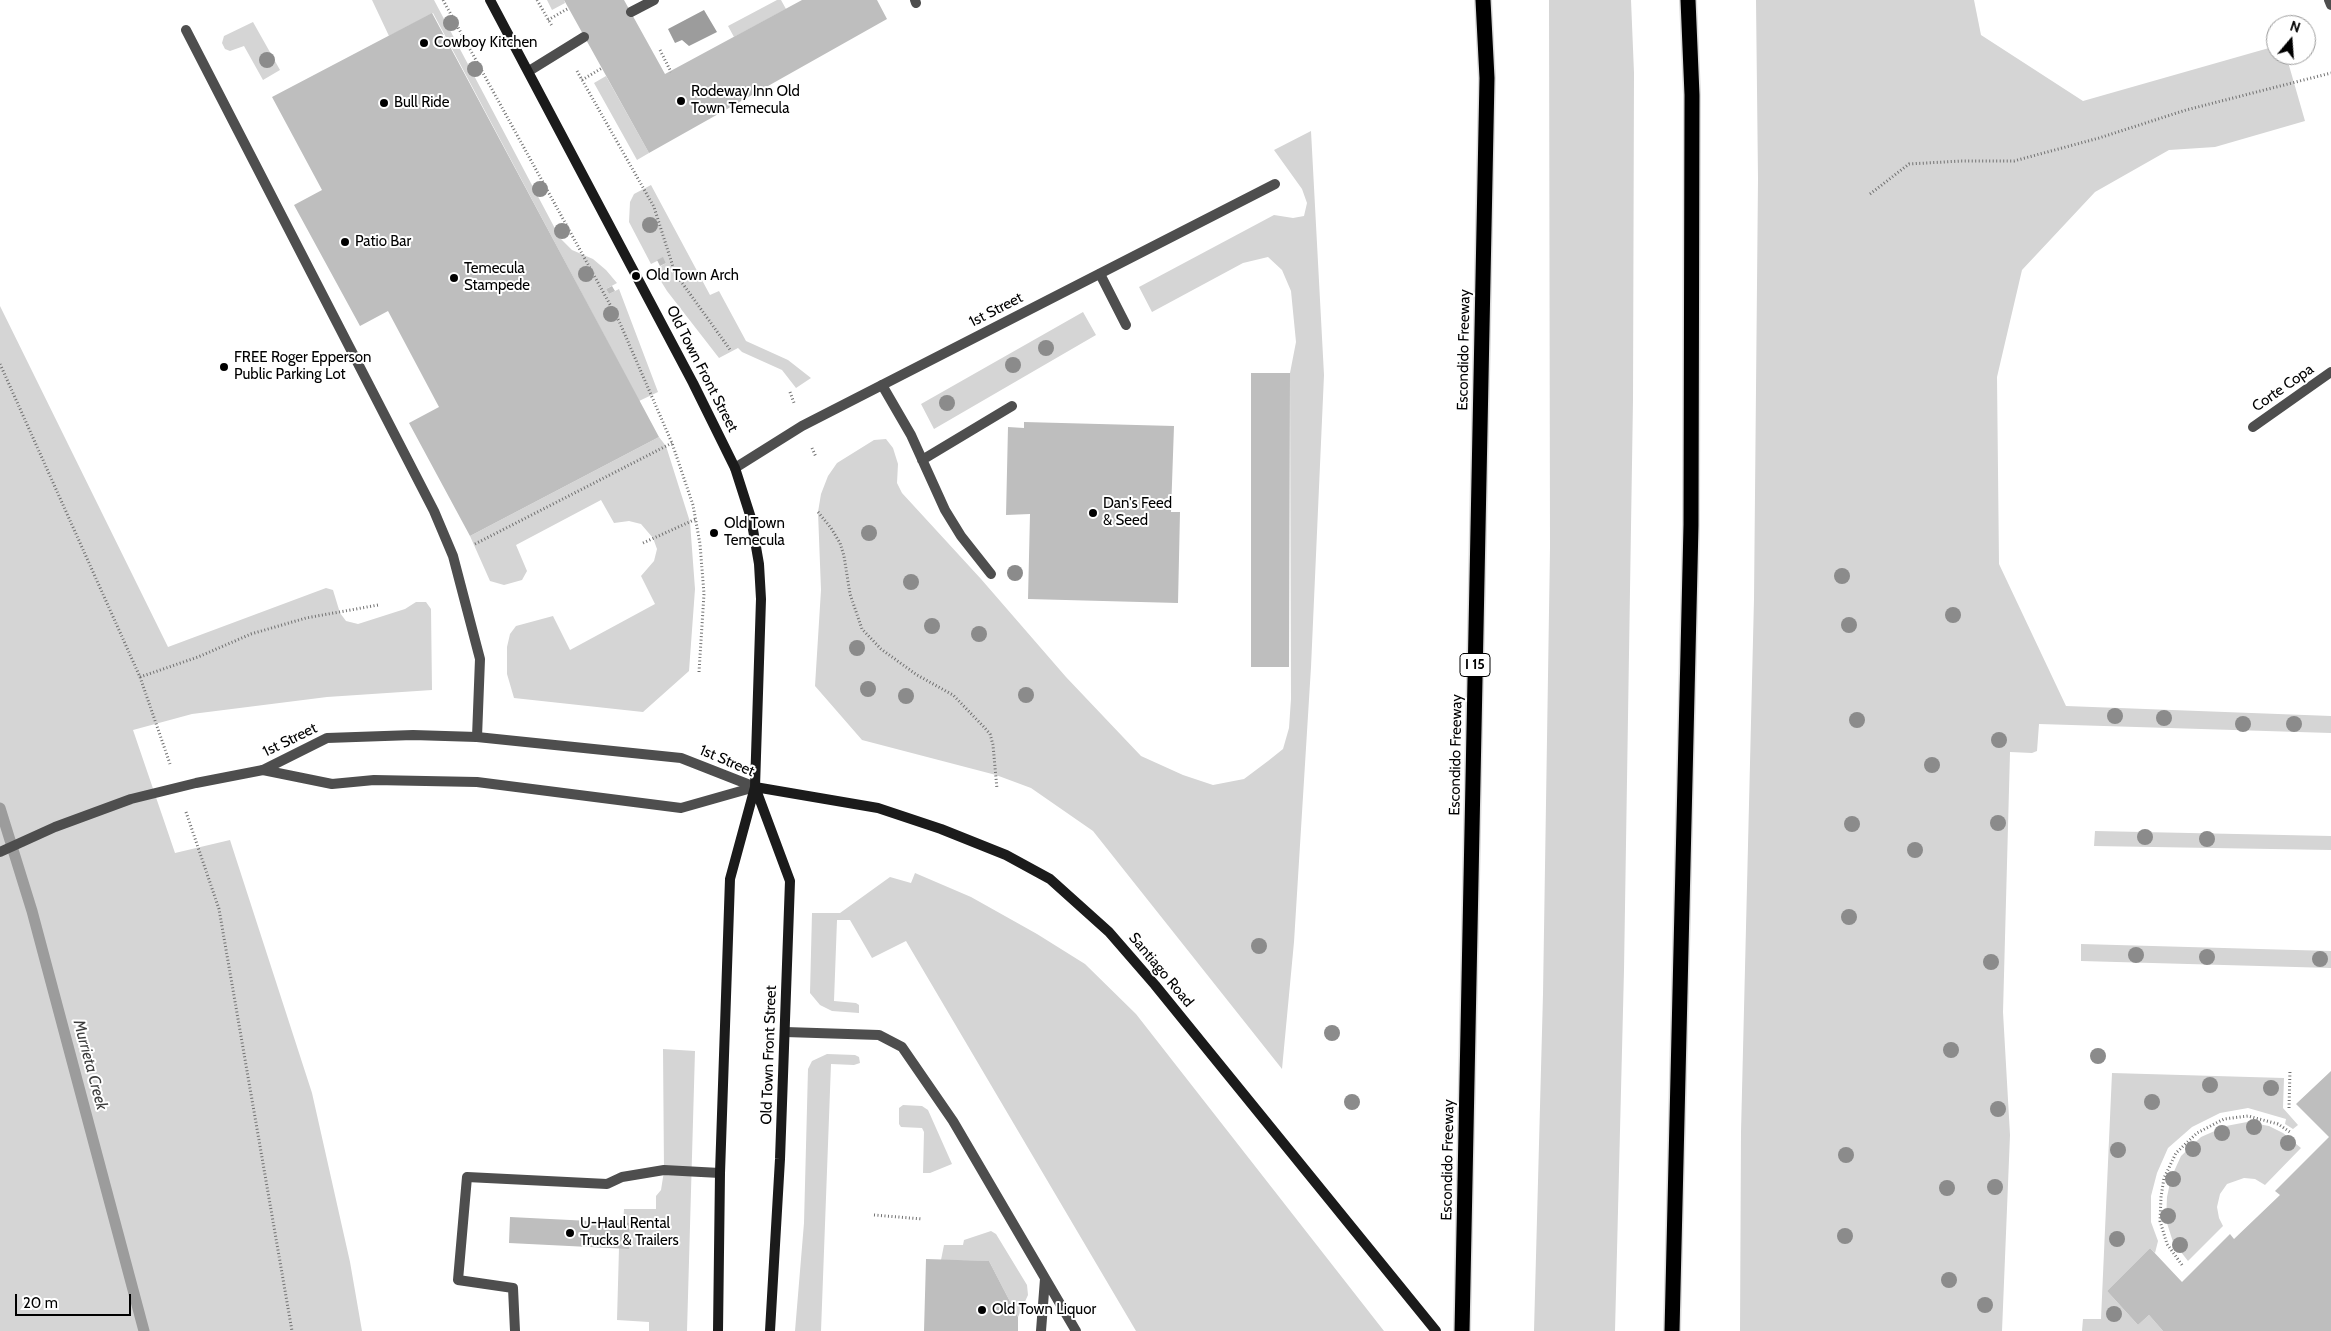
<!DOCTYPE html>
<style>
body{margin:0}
#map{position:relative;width:2331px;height:1331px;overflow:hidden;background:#fff;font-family:Cabin,sans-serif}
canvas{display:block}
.north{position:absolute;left:2266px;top:15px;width:50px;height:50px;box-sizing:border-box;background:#fff;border:1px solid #999;border-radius:50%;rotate:18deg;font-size:14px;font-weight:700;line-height:20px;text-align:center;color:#000}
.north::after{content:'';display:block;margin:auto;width:18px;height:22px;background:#000;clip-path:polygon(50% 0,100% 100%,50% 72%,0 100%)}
.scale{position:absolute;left:15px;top:1294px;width:116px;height:22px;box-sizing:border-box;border:2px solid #000;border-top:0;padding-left:6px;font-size:15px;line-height:18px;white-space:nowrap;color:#000;-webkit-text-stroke:4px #fff;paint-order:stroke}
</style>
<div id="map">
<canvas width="2331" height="1331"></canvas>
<div class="north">N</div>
<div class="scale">20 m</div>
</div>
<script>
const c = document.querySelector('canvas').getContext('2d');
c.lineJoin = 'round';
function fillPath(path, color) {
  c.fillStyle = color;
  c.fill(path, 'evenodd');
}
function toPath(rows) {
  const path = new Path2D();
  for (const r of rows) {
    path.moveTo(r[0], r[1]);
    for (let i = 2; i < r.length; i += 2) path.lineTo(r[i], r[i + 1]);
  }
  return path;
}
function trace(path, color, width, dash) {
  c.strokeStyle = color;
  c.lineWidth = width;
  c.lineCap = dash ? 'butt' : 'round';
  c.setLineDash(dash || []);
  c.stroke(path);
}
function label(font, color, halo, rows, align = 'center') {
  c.font = font + ' Cabin,sans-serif';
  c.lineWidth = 4;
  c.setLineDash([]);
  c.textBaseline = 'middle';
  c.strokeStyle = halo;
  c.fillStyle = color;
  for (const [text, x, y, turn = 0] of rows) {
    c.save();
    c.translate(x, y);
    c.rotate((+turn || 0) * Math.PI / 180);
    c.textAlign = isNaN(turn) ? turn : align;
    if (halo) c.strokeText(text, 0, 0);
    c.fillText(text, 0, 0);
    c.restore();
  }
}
fillPath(toPath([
 [372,0,434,0,560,238,572,250,593,259,606,270,617,283,606,289,609,294,619,289,658,392,639,401,433,13,389,36],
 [547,0,564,0,565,3,552,10],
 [777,0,781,0,786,9,734,37,728,26],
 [1549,0,1631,0,1634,73,1633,400,1624,970,1615,1331,1534,1331,1543,994,1550,548],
 [1756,0,1974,0,1981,35,2083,101,2276,46,2276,55,2286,55,2305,121,2215,147,2169,150,2095,192,2022,270,1997,377,1999,564,2066,706,2331,716,2331,733,2039,724,2037,751,2032,753,2010,752,2003,1012,2010,1135,2002,1331,1740,1331,1741,1132,1754,599,1758,179],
 [253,22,280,70,263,80,244,46,230,51,225,49,222,43,224,36],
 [606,76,649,153,637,160,594,83],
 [1311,131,1324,375,1311,667,1294,942,1282,1069,1093,831,1031,788,996,775,862,740,815,686,821,590,818,512,821,494,828,476,837,463,874,440,886,439,893,448,898,464,897,483,902,493,981,579,1066,677,1141,756,1183,775,1213,785,1244,779,1268,761,1283,749,1289,728,1291,699,1290,373,1296,342,1291,291,1282,270,1268,257,1243,263,1152,312,1139,287,1274,215,1293,218,1304,216,1307,203,1302,189,1274,150],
 [651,185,710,295,719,291,746,341,788,360,811,378,796,388,782,370,742,352,738,348,719,358,667,291,654,270,666,263,663,258,651,264,629,222,630,202,634,194],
 [0,306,168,647,326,588,333,590,340,613,346,621,358,624,405,609,416,602,426,602,431,609,432,690,327,697,192,714,133,730,175,853,230,840,312,1093,350,1262,362,1331,0,1331],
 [1083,312,1096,335,934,429,921,404],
 [659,437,666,446,690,522,695,589,689,671,643,712,514,698,507,674,507,647,510,634,516,626,553,616,570,650,655,604,641,576,654,561,657,549,653,538,641,524,629,521,614,523,601,500,516,545,527,571,522,580,504,585,490,581,470,536],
 [2095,831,2331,836,2331,850,2094,846],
 [915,873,971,897,1037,934,1085,964,1136,1014,1384,1331,1136,1331,906,941,872,958,850,920,837,920,834,1001,856,1003,859,1005,859,1013,832,1011,820,1005,810,993,812,913,840,913,890,877,911,883],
 [2081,944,2331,951,2331,968,2081,961],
 [663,1049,695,1051,687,1331,649,1331,649,1322,617,1320,619,1248,629,1248,630,1224,623,1223,624,1209,656,1209,656,1196,661,1190,664,1171],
 [827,1054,855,1055,859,1057,860,1063,854,1065,831,1064,821,1331,795,1331,804,1223,808,1069,812,1061],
 [2112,1073,2284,1078,2283,1108,2298,1125,2293,1129,2285,1124,2286,1119,2248,1108,2220,1113,2192,1127,2168,1148,2157,1173,2151,1196,2151,1222,2158,1241,2155,1253,2150,1248,2107,1291,2138,1325,2149,1315,2163,1331,2082,1331,2083,1319,2101,1319],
 [903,1105,922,1106,928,1110,952,1164,930,1173,923,1173,924,1132,922,1128,901,1127,899,1124,899,1108],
 [2247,1122,2269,1126,2283,1133,2301,1148,2265,1185,2255,1179,2244,1178,2227,1184,2220,1194,2217,1207,2219,1218,2223,1226,2188,1261,2173,1242,2166,1220,2167,1197,2171,1178,2181,1156,2201,1137,2226,1126],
 [991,1231,996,1234,1027,1285,1028,1295,1018,1317,989,1261,941,1260,944,1245,963,1245,964,1240]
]), '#d5d5d5');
fillPath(toPath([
 [704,10,717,32,689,46,682,40,675,43,668,29]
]), '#9c9c9c');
trace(toPath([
 [0,808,32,911,144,1331]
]), '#9c9c9c', 11);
fillPath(toPath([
 [564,0,624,0,665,74,802,0,877,0,887,19,649,153],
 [432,13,659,437,470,536,409,423,439,407,388,311,360,326,294,205,322,190,272,97],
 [663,257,666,263,660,266,657,260],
 [612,286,615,291,609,294,606,289],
 [1251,373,1290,373,1289,667,1251,667],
 [1024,422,1174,426,1171,512,1180,512,1178,603,1028,599,1030,514,1006,515,1008,427,1024,428],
 [2331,1071,2331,1331,2163,1331,2149,1315,2138,1325,2107,1291,2150,1248,2182,1282,2230,1234,2234,1239,2280,1195,2275,1191,2329,1137,2296,1104],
 [510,1217,630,1223,629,1249,509,1243],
 [926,1259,989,1261,1018,1317,1018,1331,924,1331]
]), '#bebebe');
const motorway = toPath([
 [1462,1331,1487,78,1483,0],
 [1672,1331,1691,525,1692,95,1688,0]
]);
trace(motorway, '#dbdbdb', 18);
trace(toPath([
 [443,0,619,321,672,443,693,505,700,544,704,594,699,672],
 [537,0,552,26],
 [548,20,569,8],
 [660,50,671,72],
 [577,71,654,207,675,273,731,351],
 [582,80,602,68],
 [1870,194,1909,164,1961,161,2014,161,2099,138,2186,110,2331,73],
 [0,364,140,677,170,764],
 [790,392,794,403],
 [812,448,816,457],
 [818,512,831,528,840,543,844,556,850,594,862,629,881,649,917,675,953,695,984,727,990,734,993,745,997,789],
 [643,543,696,519],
 [475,544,672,443],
 [140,677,198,657,251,634,306,618,378,605],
 [186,812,219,909,292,1331],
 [2289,1108,2290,1070],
 [874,1215,922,1219],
 [2182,1265,2167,1244,2160,1221,2161,1197,2164,1178,2176,1153,2197,1133,2224,1119,2248,1116,2278,1124,2290,1132]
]), '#707070', 3, [1, 2.5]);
trace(toPath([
 [915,0,916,3],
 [631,12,654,0],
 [186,30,434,511,453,556,480,659,477,737],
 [529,71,584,37],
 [1100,274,1126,325],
 [882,385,911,435,945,510,961,536,991,574],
 [922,460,1012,406],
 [785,1032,879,1035,902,1047,953,1121,1076,1331],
 [515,1331,513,1288,458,1280,467,1177,607,1184,622,1177,664,1170,720,1173],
 [1041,1331,1045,1279]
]), '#4e4e4e', 10);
trace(toPath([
 [2329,0,2331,5],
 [2253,427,2331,372],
 [735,468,802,426,1275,184]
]), '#4e4e4e', 10);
trace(toPath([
 [263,770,327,738,413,735,477,737,681,758,755,787],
 [263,770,332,784,374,780,477,782,681,808,755,787]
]), '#4e4e4e', 10);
trace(toPath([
 [490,0,693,383,735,468,751,518,759,564,761,599,755,787,730,879,720,1173,718,1331],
 [755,787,878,808,941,829,1006,855,1050,879,1109,932,1155,985,1436,1331],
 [755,787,790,881,780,1159,770,1331]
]), '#1b1b1b', 10);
trace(motorway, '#000', 15);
trace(toPath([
 [0,852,55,827,131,799,196,783,263,770]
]), '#4e4e4e', 10);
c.fillStyle = '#8b8b8b';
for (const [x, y] of [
 [451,23],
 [267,60],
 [475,69],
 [540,189],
 [650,225],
 [562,231],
 [586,274],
 [611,314],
 [1046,348],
 [1013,365],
 [947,403],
 [869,533],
 [1015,573],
 [1842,576],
 [911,582],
 [1953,615],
 [1849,625],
 [932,626],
 [979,634],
 [857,648],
 [868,689],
 [1026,695],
 [906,696],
 [2115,716],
 [2164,718],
 [1857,720],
 [2243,724],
 [2294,724],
 [1999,740],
 [1932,765],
 [1998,823],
 [1852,824],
 [2145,837],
 [2207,839],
 [1915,850],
 [1849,917],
 [1259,946],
 [2136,955],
 [2207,957],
 [2320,959],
 [1991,962],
 [1332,1033],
 [1951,1050],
 [2098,1056],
 [2210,1085],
 [2271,1088],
 [1352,1102],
 [2152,1102],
 [1998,1109],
 [2254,1127],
 [2222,1133],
 [2288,1143],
 [2193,1149],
 [2118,1150],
 [1846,1155],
 [2173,1179],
 [1995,1187],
 [1947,1188],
 [2168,1216],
 [1845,1236],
 [2117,1239],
 [2180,1245],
 [1949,1280],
 [1985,1305],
 [2114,1314]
]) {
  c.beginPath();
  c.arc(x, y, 8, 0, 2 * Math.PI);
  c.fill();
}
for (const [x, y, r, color] of [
 [424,43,5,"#000"],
 [681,101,5,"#000"],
 [384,103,5,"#000"],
 [345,242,5,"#000"],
 [636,276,5,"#000"],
 [454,278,5,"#000"],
 [224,367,5,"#000"],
 [1093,513,5,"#000"],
 [714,533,5,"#000"],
 [570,1233,5,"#000"],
 [982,1310,5,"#000"]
]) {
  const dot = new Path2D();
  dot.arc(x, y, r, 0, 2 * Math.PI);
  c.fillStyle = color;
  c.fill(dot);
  trace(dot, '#fff', 2);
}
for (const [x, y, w] of [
 [1475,665,30]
]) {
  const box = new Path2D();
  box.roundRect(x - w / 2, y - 11.5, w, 23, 4);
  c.fillStyle = '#fff';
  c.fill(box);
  trace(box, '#000', 1);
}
label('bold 14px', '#000', null, [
 ["I 15",1475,665]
]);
label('15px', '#000', '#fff', [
 ["Cowboy Kitchen",434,43],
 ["Rodeway Inn Old",691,92],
 ["Town Temecula",691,109],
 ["Bull Ride",394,103],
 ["Patio Bar",355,242],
 ["Temecula",464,269],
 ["Stampede",464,286],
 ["Old Town Arch",646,276],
 ["FREE Roger Epperson",234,358],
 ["Public Parking Lot",234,375],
 ["Dan's Feed",1103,504],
 ["& Seed",1103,521],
 ["Old Town",724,524],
 ["Temecula",724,541],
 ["U-Haul Rental",580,1224],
 ["Trucks & Trailers",580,1241],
 ["Old Town Liquor",992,1310]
], 'left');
label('15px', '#000', '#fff', [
 ["1st Street",996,310,-27],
 ["Escondido Freeway",1464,350,-89],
 ["Old Town Front Street",702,369,63],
 ["Corte Copa",2283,388,-35],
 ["1st Street",290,740,-26],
 ["Escondido Freeway",1456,755,-89],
 ["1st Street",727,761,23],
 ["Santiago Road",1161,970,50],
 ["Old Town Front Street",769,1055,-88],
 ["Escondido Freeway",1448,1160,-89]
]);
label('italic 16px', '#3d3d3d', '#fff', [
 ["Murrieta Creek",90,1065,75]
]);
</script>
